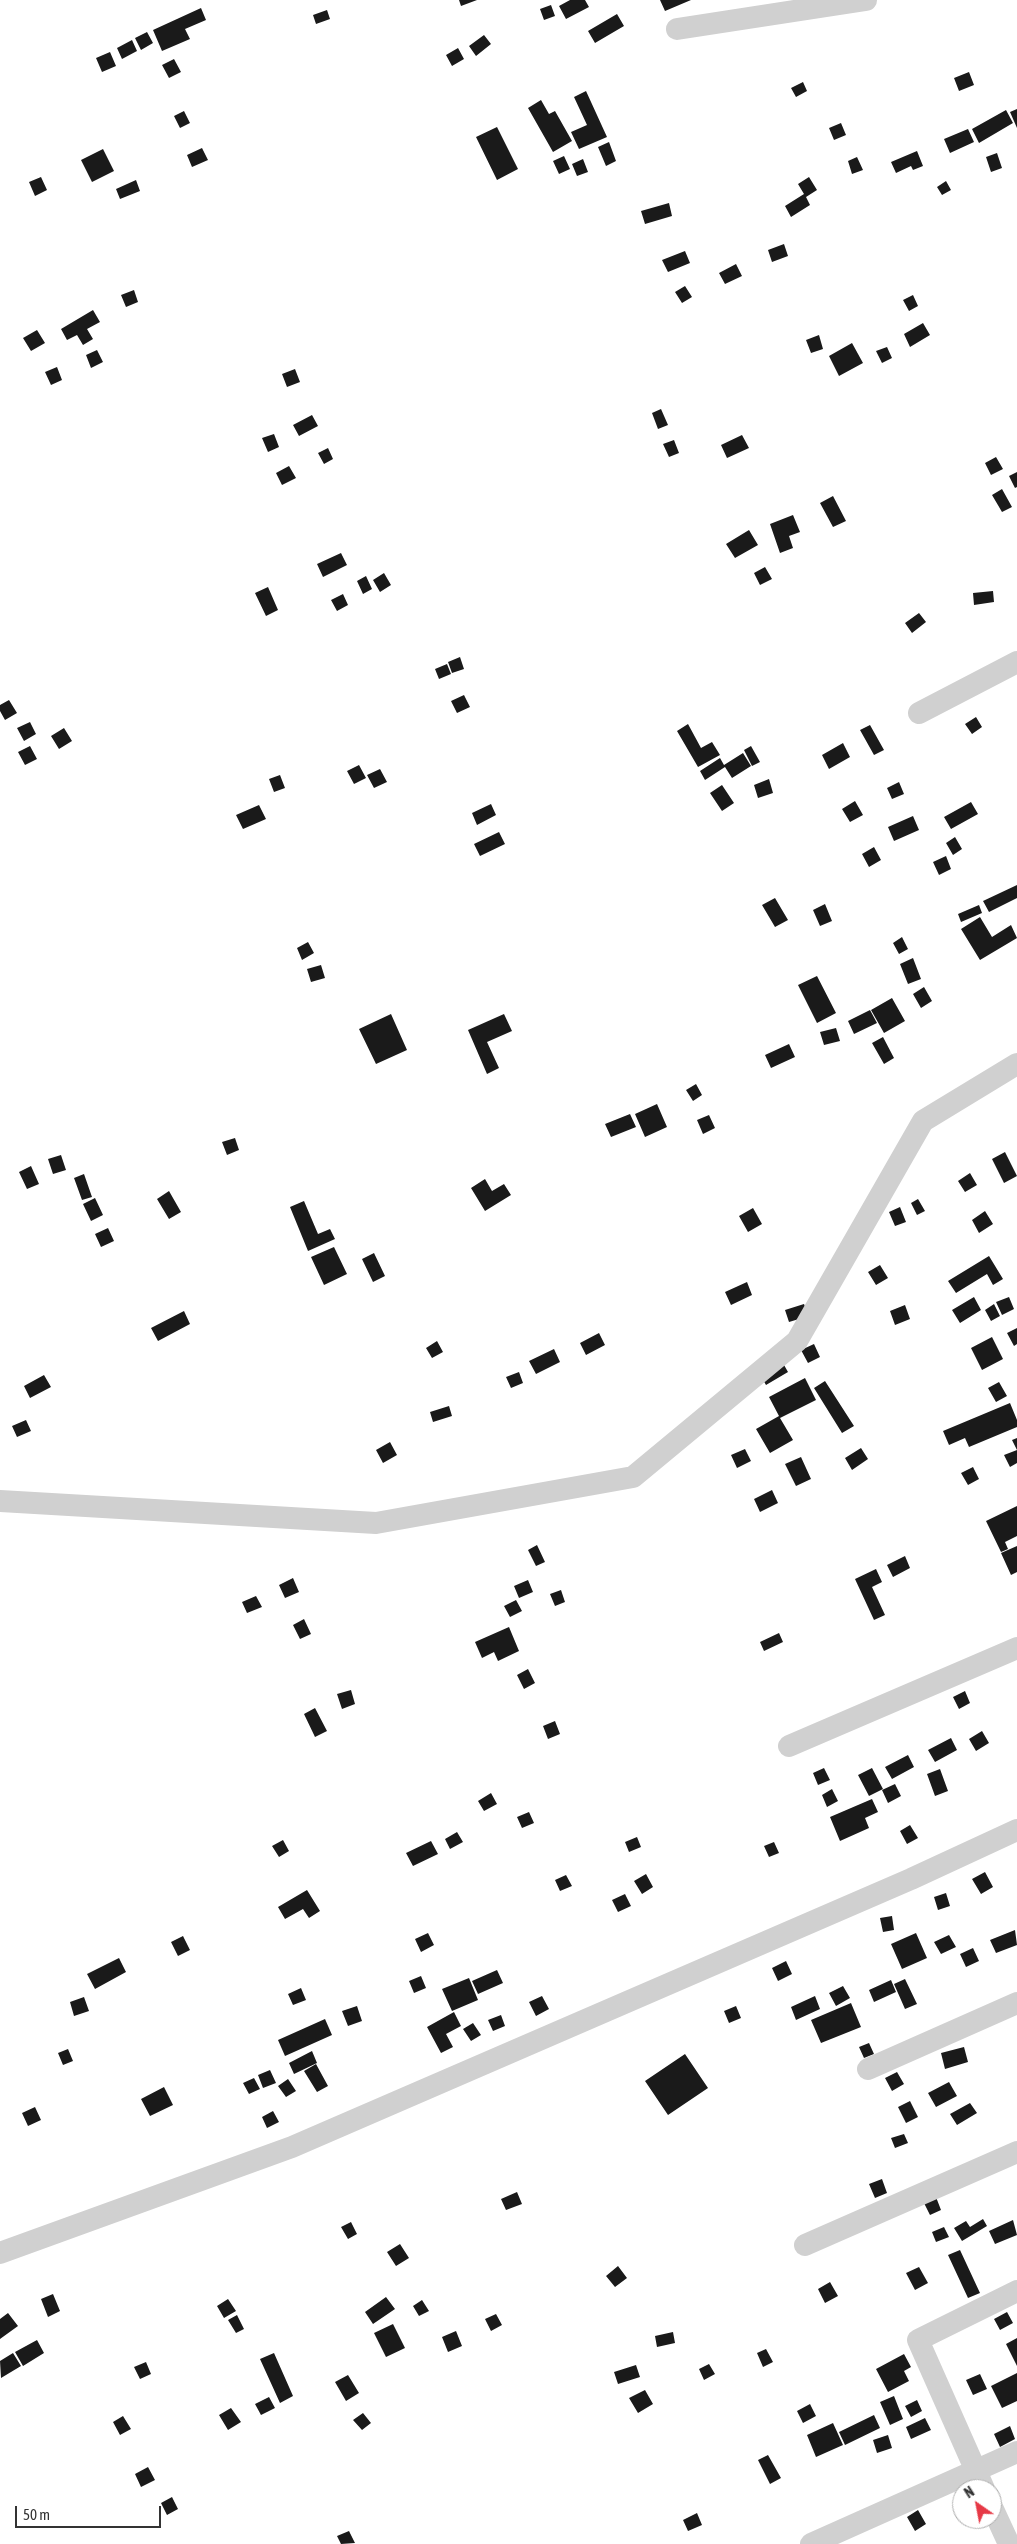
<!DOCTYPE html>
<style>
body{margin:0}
#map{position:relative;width:1017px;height:2544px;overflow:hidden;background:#fff;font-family:"Asap Condensed",sans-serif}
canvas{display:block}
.north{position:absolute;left:952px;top:2479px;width:50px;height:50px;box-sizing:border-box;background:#fff;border:1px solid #adadad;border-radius:50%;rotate:327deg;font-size:14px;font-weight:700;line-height:20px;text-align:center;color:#333}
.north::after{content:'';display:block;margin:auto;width:18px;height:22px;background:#e63946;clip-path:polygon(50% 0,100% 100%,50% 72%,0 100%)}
.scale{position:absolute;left:15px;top:2506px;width:146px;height:22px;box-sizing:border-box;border:2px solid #333;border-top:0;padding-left:6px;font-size:15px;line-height:18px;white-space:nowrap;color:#333;-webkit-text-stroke:4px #fff;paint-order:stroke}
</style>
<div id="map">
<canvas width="1017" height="2544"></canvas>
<div class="north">N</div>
<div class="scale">50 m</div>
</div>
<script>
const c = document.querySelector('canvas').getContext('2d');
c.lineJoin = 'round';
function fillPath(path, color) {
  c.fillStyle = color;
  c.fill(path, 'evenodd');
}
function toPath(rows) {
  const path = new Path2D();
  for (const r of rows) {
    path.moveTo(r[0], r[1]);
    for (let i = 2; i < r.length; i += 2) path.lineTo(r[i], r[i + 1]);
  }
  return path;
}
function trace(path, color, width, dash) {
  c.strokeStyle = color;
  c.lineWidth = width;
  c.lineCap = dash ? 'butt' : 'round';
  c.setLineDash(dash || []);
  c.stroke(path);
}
fillPath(toPath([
 [459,0,477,0,461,6],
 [570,0,585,0,589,7,566,19,559,6],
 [660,0,691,0,665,11],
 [551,5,555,16,544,20,540,9],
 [201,8,206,20,185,29,190,39,162,51,153,30],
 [327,10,330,19,316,24,313,15],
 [617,14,624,26,595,43,588,31],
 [147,32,153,43,141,50,135,38],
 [484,35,491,44,476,56,469,46],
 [132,40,137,51,122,59,117,48],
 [458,48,464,59,452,66,446,55],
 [110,52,116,66,102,72,96,58],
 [174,59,181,72,169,78,162,65],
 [969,72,974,85,959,91,954,78],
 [803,82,807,91,796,97,791,88],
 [586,91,607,137,579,149,571,132,587,125,574,97],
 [541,100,549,114,555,111,572,141,553,152,528,108],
 [1017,109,1017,128,1010,112],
 [1006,110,1013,123,979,143,972,129],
 [184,111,190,123,180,128,174,116],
 [841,123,846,135,834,140,829,128],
 [497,127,518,169,497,180,476,137],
 [968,129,974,142,950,153,944,139],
 [609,142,616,161,606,166,598,147],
 [202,148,208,160,192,167,187,155],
 [103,149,114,171,92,182,81,160],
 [917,151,923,166,913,170,911,166,896,173,891,162],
 [997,153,1002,168,991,172,986,157],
 [564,156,570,169,559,174,553,161],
 [857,157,863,170,852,174,848,161],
 [583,159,588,172,577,176,572,164],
 [41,177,47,190,35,196,29,182],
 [809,177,817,190,806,197,810,205,791,217,785,206,804,194,798,184],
 [136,180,140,191,120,199,116,189],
 [946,181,951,190,942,195,937,187],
 [669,203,672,216,645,224,641,211],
 [784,244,788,256,772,262,768,250],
 [685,251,690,263,668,272,662,260],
 [736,264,742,276,725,284,719,273],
 [685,286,692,297,682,303,675,292],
 [134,290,138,302,126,307,121,295],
 [913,295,918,306,909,311,903,300],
 [93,310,100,322,87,329,93,339,83,345,77,335,67,340,61,329],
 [923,323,930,335,910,347,904,334],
 [37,330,45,343,31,351,23,338],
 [819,335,823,349,811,353,806,340],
 [852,343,863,363,839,376,829,356],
 [887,347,892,358,882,363,876,351],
 [97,350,103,362,91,368,86,355],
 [57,367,62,380,51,385,45,372],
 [295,369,300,382,287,387,282,374],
 [661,409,668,425,658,429,652,413],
 [312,415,318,426,299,436,293,425],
 [274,434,279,447,268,452,262,438],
 [742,435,749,448,727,458,721,445],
 [674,440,679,453,669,457,663,444],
 [328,448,333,459,324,464,318,453],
 [996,457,1003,469,991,475,985,463],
 [289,466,296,478,282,485,276,473],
 [1017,472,1017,487,1015,488,1009,476],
 [1002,489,1012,507,1002,512,992,495],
 [833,496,846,521,833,527,820,503],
 [793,515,800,532,789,536,793,548,780,553,770,524],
 [749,530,758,545,735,558,726,544],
 [341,553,347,565,323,577,317,564],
 [765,567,772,579,760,585,754,573],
 [384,573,391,585,380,592,373,580],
 [366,576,372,589,363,594,357,581],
 [268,587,278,610,266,616,255,593],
 [993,591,994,602,974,605,973,593],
 [343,594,348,605,337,611,331,600],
 [919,613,926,622,912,633,905,623],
 [460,657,464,669,452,673,448,662],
 [447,664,451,674,439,679,435,669],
 [464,695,470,707,457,713,451,701],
 [9,700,17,713,5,720,0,711,0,705],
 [976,717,982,727,972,734,965,724],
 [30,722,36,734,24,741,17,728],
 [688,724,701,748,712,742,720,755,698,767,677,731],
 [870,725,884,750,874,755,860,730],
 [64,728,72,741,59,749,51,736],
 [843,743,850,757,829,769,822,755],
 [30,746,37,759,25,765,18,752],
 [751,746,760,762,752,766,744,750],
 [743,753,751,766,732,778,725,767,705,780,700,771,720,758,724,765],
 [359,765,366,778,354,784,347,771],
 [380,769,387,782,374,788,367,775],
 [280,775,285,788,274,792,269,779],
 [769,779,773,793,758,798,754,785],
 [899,782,904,794,892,799,887,788],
 [722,785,734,803,722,811,710,793],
 [855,801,863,815,850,822,842,809],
 [971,802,978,814,951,829,944,817],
 [491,804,496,815,477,825,472,813],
 [259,805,266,819,243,829,236,815],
 [913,816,919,830,894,841,888,827],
 [499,832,505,844,480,856,474,844],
 [955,837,962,849,953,855,946,843],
 [874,847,881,860,869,867,862,854],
 [946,856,951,869,939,875,933,862],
 [1017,885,1017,898,989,912,983,901],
 [775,898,788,920,775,927,762,905],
 [825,904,832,921,820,926,813,910],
 [979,905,982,913,961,922,958,914],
 [980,917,992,937,1011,925,1017,938,980,960,961,929],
 [902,937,908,949,899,954,893,943],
 [308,942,314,953,302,960,297,948],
 [913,958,921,979,908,984,900,964],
 [321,965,325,978,311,982,307,969],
 [817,976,836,1013,817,1023,798,985],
 [924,987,932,1001,921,1008,913,994],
 [892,998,905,1021,884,1033,871,1010],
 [870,1010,877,1023,854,1034,848,1021],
 [391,1014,407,1050,376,1064,359,1029],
 [504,1014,512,1031,487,1042,499,1068,487,1074,468,1030],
 [836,1028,840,1041,824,1045,820,1032],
 [883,1037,894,1058,884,1064,872,1043],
 [789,1044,795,1057,771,1068,765,1055],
 [696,1084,702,1095,693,1101,686,1090],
 [657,1104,667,1127,645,1137,635,1114],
 [630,1114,636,1127,611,1137,605,1124],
 [709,1115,715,1128,703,1134,697,1120],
 [235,1138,239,1150,227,1155,222,1142],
 [1005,1152,1017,1176,1004,1183,992,1159],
 [61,1155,66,1170,53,1174,48,1159],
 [31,1166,39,1184,27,1189,19,1172],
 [970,1173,977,1185,965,1192,958,1181],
 [84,1174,92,1197,82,1200,74,1178],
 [485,1179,492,1191,504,1184,511,1195,485,1211,471,1188],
 [169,1191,181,1212,169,1219,157,1199],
 [95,1198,103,1215,91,1221,83,1204],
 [918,1199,925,1211,917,1215,911,1203],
 [304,1201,318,1234,330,1229,335,1239,308,1251,290,1207],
 [900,1207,906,1222,895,1226,889,1212],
 [753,1208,762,1224,748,1232,739,1216],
 [985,1211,993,1224,979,1233,972,1220],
 [108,1228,114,1241,101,1247,95,1234],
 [334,1247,347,1274,324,1285,311,1257],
 [374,1253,385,1276,373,1282,362,1259],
 [989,1256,1003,1279,993,1285,987,1274,956,1293,948,1281],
 [880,1265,888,1278,876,1285,868,1272],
 [747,1282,752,1295,731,1305,725,1292],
 [974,1297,981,1310,960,1323,952,1310],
 [1009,1297,1014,1309,1002,1315,996,1302],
 [804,1304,809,1316,789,1322,785,1310],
 [994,1304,1000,1316,991,1321,985,1310],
 [905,1305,910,1319,895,1325,890,1311],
 [184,1311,190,1324,158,1341,151,1328],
 [1017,1328,1017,1344,1014,1346,1007,1333],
 [599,1333,605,1345,586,1355,580,1343],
 [992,1337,1003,1359,982,1370,971,1348],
 [437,1341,443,1352,432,1358,426,1348],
 [814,1344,820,1357,808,1363,801,1350],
 [554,1349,560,1362,536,1374,529,1361],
 [780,1358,788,1372,766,1385,758,1371],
 [519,1372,523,1383,511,1388,506,1377],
 [44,1375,51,1387,30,1398,24,1386],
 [805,1378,816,1400,780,1418,793,1440,770,1453,756,1429,779,1416,769,1397],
 [825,1381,854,1426,842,1433,814,1388],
 [999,1382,1007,1396,996,1402,988,1388],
 [1010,1403,1017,1420,1017,1427,969,1447,965,1438,949,1445,943,1431],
 [449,1406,452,1416,433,1422,430,1412],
 [26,1420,31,1431,17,1437,12,1426],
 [1017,1438,1017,1463,1010,1467,1004,1455,1017,1450,1012,1440],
 [390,1442,397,1455,383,1463,376,1450],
 [861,1448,868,1459,852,1470,845,1458],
 [745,1449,751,1461,737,1468,731,1455],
 [801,1457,811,1479,796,1486,785,1464],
 [973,1467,979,1479,968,1485,961,1473],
 [772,1490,778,1503,760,1512,754,1499],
 [1017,1506,1017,1536,1005,1542,1008,1549,1001,1552,986,1521],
 [537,1545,545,1562,536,1566,528,1550],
 [1017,1546,1017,1572,1011,1575,1001,1553],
 [905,1556,910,1568,893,1577,887,1565],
 [876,1569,882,1582,872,1587,885,1615,874,1620,855,1579],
 [293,1578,299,1592,285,1598,279,1585],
 [528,1580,533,1592,519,1598,514,1586],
 [561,1590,565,1602,555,1606,550,1594],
 [256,1596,262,1607,247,1613,242,1602],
 [516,1600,522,1611,510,1617,504,1606],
 [304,1619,311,1634,300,1639,293,1625],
 [509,1627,519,1651,498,1661,494,1652,482,1658,475,1642],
 [779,1633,783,1642,764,1651,760,1642],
 [528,1669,535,1683,524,1689,517,1675],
 [351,1690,355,1704,342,1709,337,1694],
 [965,1691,970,1703,959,1709,953,1697],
 [315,1708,327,1731,315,1737,304,1714],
 [555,1721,560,1734,548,1739,543,1726],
 [982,1731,989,1743,976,1751,969,1739],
 [951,1738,957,1750,935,1762,928,1750],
 [908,1755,914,1767,892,1779,885,1767],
 [824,1768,830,1780,818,1785,813,1773],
 [872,1768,883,1789,869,1796,858,1775],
 [940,1769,948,1791,935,1796,927,1774],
 [895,1784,901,1796,888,1803,882,1790],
 [832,1789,838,1801,827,1807,822,1795],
 [491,1793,497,1804,484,1811,478,1801],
 [872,1799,878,1812,865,1818,869,1828,840,1841,830,1817],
 [529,1812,534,1823,522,1828,517,1817],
 [910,1825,918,1838,907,1844,900,1831],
 [457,1832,463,1842,450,1849,445,1839],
 [637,1837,641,1847,629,1852,625,1842],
 [283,1840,289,1851,279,1857,272,1846],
 [431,1841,438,1854,413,1866,406,1853],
 [774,1842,779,1853,769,1857,764,1846],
 [985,1872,993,1887,981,1894,972,1879],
 [646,1874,653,1887,642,1894,634,1881],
 [566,1875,572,1886,560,1891,555,1880],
 [307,1890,320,1911,309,1918,303,1909,285,1919,278,1907],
 [946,1893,950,1906,938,1910,934,1897],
 [625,1894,631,1906,618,1912,612,1900],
 [892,1916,894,1930,883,1932,880,1918],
 [1015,1930,1017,1945,996,1953,990,1940],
 [428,1933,434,1945,421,1952,415,1939],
 [916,1933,927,1958,902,1969,891,1944],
 [949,1935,956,1947,941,1954,934,1942],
 [183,1936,190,1950,178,1956,171,1942],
 [973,1948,979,1961,966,1967,960,1954],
 [119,1958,126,1972,95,1989,87,1974],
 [786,1961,792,1974,778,1981,772,1968],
 [497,1970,503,1983,478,1994,472,1981],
 [421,1976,426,1988,414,1993,409,1981],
 [469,1978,478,2000,452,2011,442,1989],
 [905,1979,917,2004,905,2009,894,1984],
 [891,1980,896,1992,874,2002,869,1990],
 [843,1986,850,1998,836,2006,829,1993],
 [301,1988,306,2000,293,2005,288,1994],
 [542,1996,549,2009,536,2016,529,2002],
 [815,1996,820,2009,796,2020,791,2007],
 [84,1997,89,2011,74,2016,70,2002],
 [851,2003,861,2027,821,2043,811,2020],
 [357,2006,362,2021,348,2026,342,2011],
 [736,2006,741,2018,729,2023,724,2011],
 [454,2012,461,2026,446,2034,453,2047,441,2053,427,2027],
 [501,2015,505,2026,493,2031,488,2020],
 [325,2019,332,2035,285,2056,278,2040],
 [473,2023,481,2035,471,2041,463,2029],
 [869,2043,874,2054,864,2058,859,2047],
 [964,2047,968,2062,945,2069,941,2053],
 [68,2049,73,2061,63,2065,58,2053],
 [312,2051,317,2063,294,2074,289,2063],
 [685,2054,708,2088,668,2115,645,2081],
 [316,2064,328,2086,317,2092,304,2071],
 [270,2070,276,2083,263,2088,258,2075],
 [897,2072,904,2084,892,2091,885,2078],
 [254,2078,260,2089,249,2094,243,2083],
 [288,2079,296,2091,286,2097,278,2086],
 [949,2082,957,2096,936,2107,928,2093],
 [164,2087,173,2105,150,2116,141,2099],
 [910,2101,918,2117,906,2123,898,2107],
 [970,2103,977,2113,957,2125,950,2114],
 [35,2107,41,2120,28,2126,22,2113],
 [273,2111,279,2122,267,2128,262,2117],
 [904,2134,908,2143,895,2148,891,2138],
 [882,2179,887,2193,875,2198,869,2184],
 [517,2192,522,2204,506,2210,501,2199],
 [936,2197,941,2210,930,2215,924,2203],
 [983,2219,987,2226,962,2241,954,2228,966,2221,970,2227],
 [1013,2220,1017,2235,995,2244,989,2231],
 [351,2222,357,2234,348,2239,341,2227],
 [944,2227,949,2237,936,2242,932,2232],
 [400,2244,409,2258,396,2266,387,2252],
 [960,2250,980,2293,968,2298,948,2255],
 [618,2266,627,2278,615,2287,606,2276],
 [919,2267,928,2283,915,2290,906,2273],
 [830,2282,838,2296,825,2303,818,2289],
 [53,2294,60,2311,48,2317,41,2299],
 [386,2297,395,2309,373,2324,365,2312],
 [228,2299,236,2311,224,2318,217,2306],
 [422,2300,429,2311,419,2316,413,2306],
 [1007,2312,1013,2323,1000,2330,994,2319],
 [8,2313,18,2326,0,2339,0,2319],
 [496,2314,502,2325,491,2331,485,2319],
 [237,2315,244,2329,236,2333,228,2320],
 [393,2324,405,2348,386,2357,374,2333],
 [456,2331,462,2346,448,2352,442,2337],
 [673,2332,675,2343,657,2347,655,2336],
 [1017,2338,1017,2366,1006,2344],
 [37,2340,44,2353,23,2366,15,2352],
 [766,2349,773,2362,763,2367,757,2353],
 [13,2353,21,2366,1,2378,0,2361],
 [274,2353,293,2396,280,2403,260,2359],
 [904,2354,911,2367,904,2371,909,2381,888,2392,876,2369],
 [146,2362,151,2374,140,2379,134,2367],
 [709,2364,715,2374,704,2380,699,2369],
 [636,2365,640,2377,618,2384,614,2372],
 [1017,2373,1017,2401,1002,2408,991,2386],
 [980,2374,987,2389,973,2395,966,2380],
 [348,2375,359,2393,346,2401,335,2382],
 [645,2390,653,2404,638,2413,629,2398],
 [894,2396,903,2419,890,2425,880,2402],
 [269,2397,275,2408,261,2415,255,2404],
 [917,2400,922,2411,911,2417,905,2406],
 [810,2404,816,2416,803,2423,797,2411],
 [231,2408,241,2422,228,2430,219,2415],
 [363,2413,371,2423,362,2430,353,2420],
 [874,2415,880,2428,845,2445,839,2432],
 [123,2416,131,2429,120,2435,113,2422],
 [925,2418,931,2430,911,2439,906,2427],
 [833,2423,843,2445,816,2457,807,2435],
 [1010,2426,1015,2439,1000,2447,994,2434],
 [888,2435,892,2448,877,2453,873,2440],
 [768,2455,781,2478,770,2484,758,2460],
 [148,2467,155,2480,141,2487,135,2474],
 [172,2497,178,2509,167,2515,161,2503],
 [918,2510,926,2524,915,2531,907,2517],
 [697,2513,702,2525,688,2531,683,2520],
 [349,2531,355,2543,341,2544,337,2536]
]), '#1a1a1a');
trace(toPath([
 [677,29,866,0],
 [919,713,1017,662],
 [0,1501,376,1523,633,1477,797,1341,923,1121,1017,1064],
 [789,1746,1017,1648],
 [868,2069,1017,2003],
 [805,2245,1017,2152],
 [0,2253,292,2147,911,1879,1017,1830],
 [984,2489,918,2340,1017,2291],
 [992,2507,1009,2544],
 [811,2544,1017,2452]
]), '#d0d0d0', 22);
</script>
